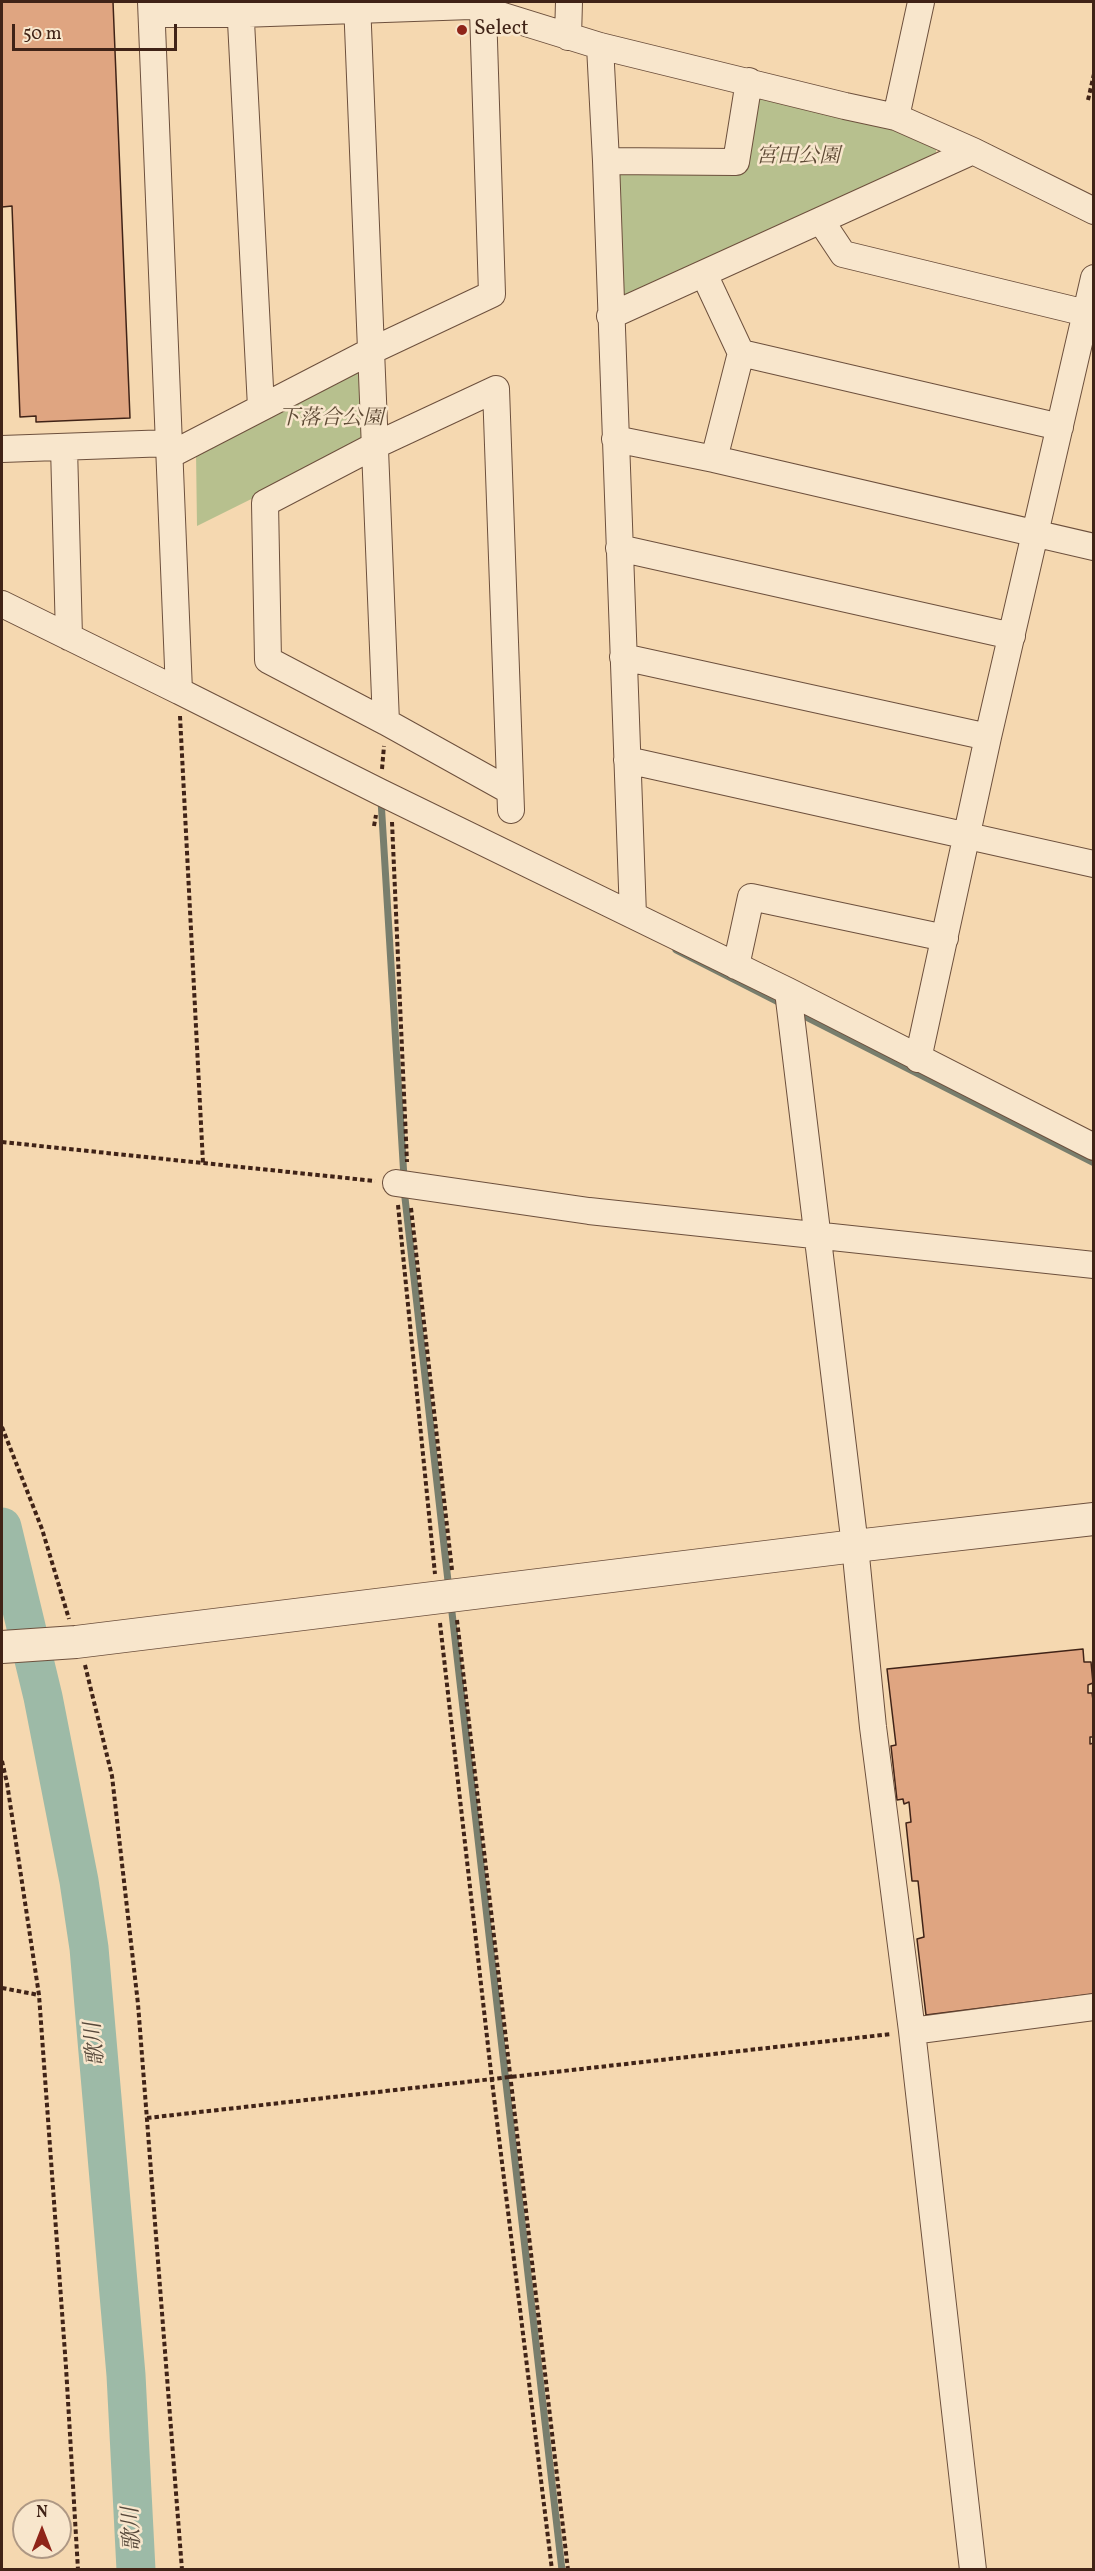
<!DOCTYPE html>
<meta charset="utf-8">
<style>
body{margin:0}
#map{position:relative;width:1095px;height:2571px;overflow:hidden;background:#f5d8b0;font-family:Vollkorn,serif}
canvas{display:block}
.frame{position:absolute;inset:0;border:3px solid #402317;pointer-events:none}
.north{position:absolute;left:12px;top:2499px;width:60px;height:60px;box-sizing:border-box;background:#f8e6cc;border:2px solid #ae9884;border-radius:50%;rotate:0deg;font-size:16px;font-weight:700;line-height:24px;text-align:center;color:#402317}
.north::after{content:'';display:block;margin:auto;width:21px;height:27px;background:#8f2418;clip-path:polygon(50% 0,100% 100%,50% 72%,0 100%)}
.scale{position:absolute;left:12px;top:24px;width:165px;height:27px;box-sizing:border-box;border:3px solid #402317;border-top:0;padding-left:8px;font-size:18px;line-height:21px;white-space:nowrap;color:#402317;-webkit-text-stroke:4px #f8e6cc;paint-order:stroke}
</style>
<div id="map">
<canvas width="1095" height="2571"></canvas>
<div class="frame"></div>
<div class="north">N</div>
<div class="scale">50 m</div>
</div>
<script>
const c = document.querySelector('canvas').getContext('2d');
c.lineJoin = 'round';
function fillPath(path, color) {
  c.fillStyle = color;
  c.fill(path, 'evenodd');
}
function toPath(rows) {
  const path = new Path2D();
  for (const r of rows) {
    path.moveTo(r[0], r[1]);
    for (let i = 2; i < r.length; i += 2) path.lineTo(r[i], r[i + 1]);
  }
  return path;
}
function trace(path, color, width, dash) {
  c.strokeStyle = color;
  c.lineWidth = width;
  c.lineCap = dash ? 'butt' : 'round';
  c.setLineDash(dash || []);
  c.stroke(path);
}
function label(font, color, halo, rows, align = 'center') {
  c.font = font + ' Vollkorn,"Noto Serif JP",serif';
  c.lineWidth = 5;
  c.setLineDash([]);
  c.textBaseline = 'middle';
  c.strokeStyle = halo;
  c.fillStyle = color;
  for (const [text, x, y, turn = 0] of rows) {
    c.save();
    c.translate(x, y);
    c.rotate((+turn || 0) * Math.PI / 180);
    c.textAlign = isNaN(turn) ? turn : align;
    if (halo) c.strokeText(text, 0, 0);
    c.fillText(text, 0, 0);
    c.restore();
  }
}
fillPath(toPath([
 [754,89,936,141,936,155,628,301,617,293,619,164,740,166],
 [362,365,368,441,197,526,196,452]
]), '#b7c08e');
trace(toPath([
 [381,800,404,1178],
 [676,950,784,1005],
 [796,1012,1094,1163],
 [404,1189,449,1590],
 [451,1604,562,2570]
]), '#787e6d', 7);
trace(toPath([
 [2,1527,43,1697,79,1881,89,1948,126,2375,136,2570]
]), '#9dbaa7', 39);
const building = toPath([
 [2,2,113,2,130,418,36,422,36,416,20,417,12,206,2,207,2,2],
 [1083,1649,1084,1662,1091,1662,1093,1683,1088,1685,1088,1693,1092,1693,1094,1707,1094,1737,1090,1737,1090,1744,1094,1743,1094,1994,926,2015,917,1939,924,1937,918,1881,912,1881,906,1823,911,1822,909,1802,904,1804,903,1799,897,1800,891,1746,896,1745,887,1669,1083,1649]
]);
fillPath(building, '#dfa581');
trace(building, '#402317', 1.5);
const minor = toPath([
 [151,2,179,691,380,792,788,991,1094,1147],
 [240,2,261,407],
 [357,2,386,722],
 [152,14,241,14,471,6,600,46,845,106,896,117,973,151,1094,211],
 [568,37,569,2],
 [600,46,606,161,633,915],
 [896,117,921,2],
 [606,161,736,162,749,81],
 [821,221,843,254,1086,313],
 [704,274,741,353,714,459],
 [610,316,973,151],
 [741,353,1060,427],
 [615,439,714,459,1094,547],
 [64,447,69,637],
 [2,449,170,443],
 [170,455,371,351,492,294,483,10],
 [619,548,1012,636],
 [2,604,179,691],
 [623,657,988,737],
 [627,760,1094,864],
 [510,791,386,722,268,660,265,503,376,445,496,389,511,810],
 [736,966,751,897,945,938],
 [788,991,855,1546,873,1727,912,2031,973,2570],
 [918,1059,988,737,1094,278],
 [396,1183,589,1211,1094,1265],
 [912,2031,1094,2007]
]);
const tertiary = toPath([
 [2,1647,76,1642,855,1546,1094,1519]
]);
trace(minor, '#6d503d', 28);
trace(tertiary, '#6d503d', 34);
trace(toPath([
 [1088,100,1094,74],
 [180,716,203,1163],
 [382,769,384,746],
 [392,822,407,1162],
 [374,826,376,815],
 [2,1142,375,1181],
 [398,1205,435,1574],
 [411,1208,452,1570],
 [2,1427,42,1529,69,1619],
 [457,1620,568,2570],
 [440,1623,492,2081,552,2570],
 [85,1665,112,1776,138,2004,182,2570],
 [2,1761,7,1783,39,1995,66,2367,78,2570],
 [2,1988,39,1995],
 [147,2118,891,2034]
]), '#402317', 4, [4.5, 3]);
trace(minor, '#f8e6cc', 26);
trace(tertiary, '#f8e6cc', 32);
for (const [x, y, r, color] of [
 [462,30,6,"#8f2418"]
]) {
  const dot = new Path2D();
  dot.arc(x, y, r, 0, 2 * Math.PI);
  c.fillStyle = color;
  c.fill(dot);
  trace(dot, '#f8e6cc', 2);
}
label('21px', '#402317', '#f8e6cc', [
 ["Select",474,30]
], 'left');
label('italic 21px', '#5e4a35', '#f8e6cc', [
 ["宮田公園",798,158],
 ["下落合公園",331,420]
]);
label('italic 22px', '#57493b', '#f8e6cc', [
 ["歌川",97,2044,-95],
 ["歌川",134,2529,-93]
]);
</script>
